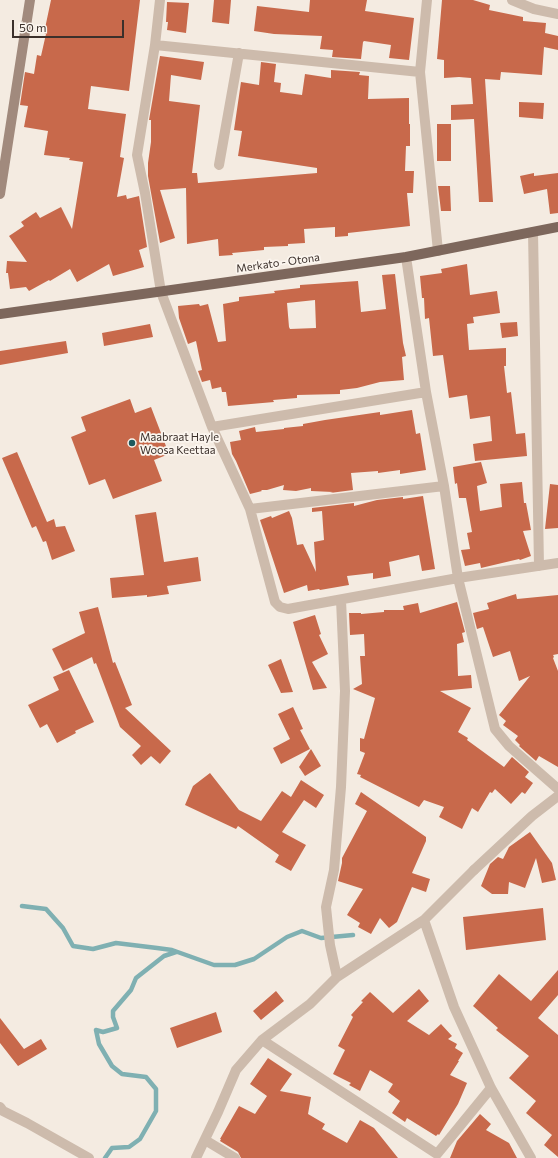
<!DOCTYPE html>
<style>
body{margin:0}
#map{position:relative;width:558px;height:1158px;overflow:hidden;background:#f4ebe1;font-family:Commissioner,sans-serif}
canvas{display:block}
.scale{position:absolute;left:12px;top:20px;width:112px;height:18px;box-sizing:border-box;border:2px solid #3b302b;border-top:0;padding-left:5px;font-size:12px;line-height:14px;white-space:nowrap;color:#3b302b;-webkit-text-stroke:3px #fbf5ee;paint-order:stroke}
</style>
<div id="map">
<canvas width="558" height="1158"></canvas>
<div class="scale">50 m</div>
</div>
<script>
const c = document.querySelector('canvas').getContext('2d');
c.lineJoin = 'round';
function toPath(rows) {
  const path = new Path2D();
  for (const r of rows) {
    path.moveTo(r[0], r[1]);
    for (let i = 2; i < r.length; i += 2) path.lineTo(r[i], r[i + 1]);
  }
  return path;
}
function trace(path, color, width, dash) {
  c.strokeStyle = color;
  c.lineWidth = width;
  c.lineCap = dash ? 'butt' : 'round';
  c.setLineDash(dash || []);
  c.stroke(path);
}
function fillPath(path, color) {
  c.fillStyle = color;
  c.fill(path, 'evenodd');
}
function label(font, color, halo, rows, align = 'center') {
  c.font = font + ' Commissioner,sans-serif';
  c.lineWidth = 3.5;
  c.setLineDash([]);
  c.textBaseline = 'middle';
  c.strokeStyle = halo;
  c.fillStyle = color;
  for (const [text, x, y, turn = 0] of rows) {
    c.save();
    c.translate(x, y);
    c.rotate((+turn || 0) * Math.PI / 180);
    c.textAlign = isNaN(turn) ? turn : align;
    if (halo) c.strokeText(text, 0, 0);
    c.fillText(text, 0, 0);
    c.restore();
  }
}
trace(toPath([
 [22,906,46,909,63,928,73,946,93,949,116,943,157,948,172,950,214,965,235,965,254,959,287,937,302,931,321,938,353,935],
 [105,1158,112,1148,129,1147,140,1139,156,1111,156,1089,146,1077,122,1074,112,1066,99,1044,96,1030,103,1032,117,1028,113,1017,113,1011,131,990,136,978,164,956,176,952]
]), '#7fb0b2', 4.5);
fillPath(toPath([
 [51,0,140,0,129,91,91,86,88,109,126,114,120,157,124,158,117,197,126,195,127,199,139,196,147,247,139,250,144,267,113,276,109,264,77,282,70,269,50,281,49,280,29,291,26,287,10,289,8,273,6,273,7,261,27,262,9,236,24,226,21,222,36,212,40,218,61,207,72,229,83,162,69,160,70,158,44,155,48,131,24,127,28,106,20,105,25,72,34,74,37,55,41,56,46,34,44,33],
 [214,0,231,0,229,24,212,22],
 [310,0,367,0,365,11,414,18,409,60,389,58,391,45,364,41,363,42,361,59,332,57,333,50,320,49,322,36,274,34,254,31,257,6,309,12],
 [442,0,473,0,490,5,489,10,523,17,523,21,546,23,545,33,558,36,558,50,544,47,542,75,501,72,500,80,485,79,493,202,479,202,474,119,451,120,451,105,473,104,471,78,459,77,444,78,444,60,437,59],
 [167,2,189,3,186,33,167,30,168,22,166,22],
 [160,56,204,62,201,80,171,75,169,101,200,105,192,173,197,173,198,183,317,173,317,168,238,156,242,131,234,130,241,82,259,85,261,62,276,64,274,82,281,83,280,92,302,95,305,74,331,78,331,70,360,72,359,75,369,76,368,99,409,98,409,124,410,124,410,146,406,146,405,171,414,171,413,193,407,193,410,226,348,233,348,236,335,237,335,227,304,229,305,243,288,244,288,246,264,247,264,250,232,253,233,255,219,256,218,239,187,244,186,188,160,190,175,238,160,243,148,176,148,163,151,142,151,120,149,120],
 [519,102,544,103,543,119,519,117],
 [437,124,451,124,451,161,437,161],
 [534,173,534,176,558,173,558,213,550,214,547,189,524,194,520,176],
 [438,186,450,186,451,211,441,211],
 [467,264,470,295,497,291,500,313,473,317,474,323,467,324,469,350,506,348,506,366,504,366,507,393,511,392,516,434,525,433,527,456,475,461,473,444,492,441,490,416,470,419,467,395,449,398,443,355,433,356,429,318,425,319,424,298,422,298,420,276,442,273,441,269],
 [395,274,403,343,406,356,402,357,404,380,380,382,357,388,340,390,340,394,297,395,297,398,273,400,274,402,228,406,226,392,222,392,221,387,212,389,210,380,202,382,198,371,202,370,196,341,188,344,179,318,178,306,199,304,200,306,208,304,218,342,226,341,223,304,239,301,239,297,275,293,274,291,300,288,300,285,358,281,361,312,386,309,382,275],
 [315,300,316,328,290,329,289,327,287,303],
 [517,322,518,336,502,338,500,323],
 [150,324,153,337,104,346,102,333],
 [66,341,68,353,0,365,0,351],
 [130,399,135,413,151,407,169,454,154,460,162,481,113,499,105,479,89,485,71,437,86,431,81,417],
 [412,410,416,434,420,433,426,470,400,474,400,470,378,473,378,471,351,473,353,490,330,493,333,492,311,491,311,488,296,491,283,490,284,485,267,490,261,490,262,491,250,494,236,461,232,454,230,442,241,440,239,431,255,427,256,432,284,429,284,428,303,426,303,424,325,420,380,412,380,415],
 [17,452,47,522,54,519,56,527,65,526,75,551,52,560,46,541,43,542,36,526,32,528,2,458],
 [481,462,487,483,477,486,480,511,502,507,500,484,522,482,524,503,526,503,531,530,523,531,531,556,520,560,519,559,481,568,480,563,465,566,461,550,470,549,467,533,472,532,466,498,459,498,457,483,455,484,453,467],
 [550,484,558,485,558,528,545,529],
 [423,496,435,569,422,571,419,555,389,562,391,576,373,579,373,573,347,576,349,585,320,590,319,589,308,591,307,585,284,593,260,520,271,516,272,518,289,511,292,518,297,545,303,544,316,572,314,542,324,540,322,511,312,512,312,508,354,503,354,506,377,500,403,497,403,499],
 [156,512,164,562,198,557,201,581,167,586,169,594,147,597,147,595,112,598,110,578,144,575,135,515],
 [516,594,517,599,558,595,558,654,553,655,554,657,553,658,558,671,558,767,539,756,536,761,519,746,520,745,515,740,518,736,503,725,506,721,499,715,530,676,519,681,510,651,493,657,483,627,477,629,473,613,489,609,487,603],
 [457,602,465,632,462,633,464,642,457,644,458,676,471,675,472,688,440,691,471,708,458,732,468,738,467,740,504,767,512,757,529,772,525,777,533,783,525,794,522,792,511,804,495,789,492,793,490,792,478,812,472,808,462,829,439,817,444,807,424,800,419,807,360,777,361,775,357,774,365,753,360,751,360,738,364,739,375,698,353,689,362,684,360,656,365,656,364,634,350,635,349,613,361,613,361,614,384,612,384,610,404,610,403,606,418,603,420,613],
 [98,607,113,663,115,662,132,705,125,708,171,751,160,764,151,756,141,765,132,755,141,746,120,727,96,663,94,664,92,657,63,671,52,649,85,633,79,612],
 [315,615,321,634,319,635,328,654,312,662,327,688,313,690,293,622],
 [281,659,293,692,281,693,268,665],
 [69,670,94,722,75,731,76,733,57,743,47,724,40,728,28,705,59,690,53,677],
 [293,707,303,729,300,730,310,749,281,764,273,748,290,739,278,714],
 [311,749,321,766,305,776,299,767],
 [210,773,239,810,261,821,282,791,291,797,301,780,324,795,316,808,304,800,282,832,306,845,291,871,275,862,279,855,238,826,236,829,185,805,193,786],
 [361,792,426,837,426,841,412,873,430,879,426,892,412,887,397,922,389,928,380,918,371,934,358,927,360,923,347,915,363,889,338,881,342,863,342,858,367,811,355,804],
 [530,832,552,863,556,880,542,883,536,858,525,888,509,882,508,894,492,894,481,886,490,864,498,857,503,859,509,847],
 [543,908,546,940,466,950,463,917],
 [558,970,558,995,538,1018,558,1035,558,1157,544,1145,552,1135,526,1113,536,1101,509,1078,529,1056,496,1030,498,1028,473,1006,499,974,531,1001],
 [419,989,429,1001,407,1021,429,1035,441,1024,452,1036,448,1039,457,1044,455,1048,463,1053,458,1061,459,1061,450,1075,467,1083,458,1104,439,1135,438,1134,436,1136,407,1118,405,1122,392,1113,400,1101,388,1092,393,1084,370,1070,360,1091,349,1085,351,1083,333,1074,345,1050,338,1046,353,1017,351,1015,363,1002,361,1001,370,992,393,1013],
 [276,991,284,1001,261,1020,253,1011],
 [216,1012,222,1032,177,1048,170,1028],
 [0,1018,24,1049,41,1039,47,1049,18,1066,0,1043],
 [268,1058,292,1074,280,1091,311,1097,308,1114,325,1124,322,1129,347,1143,360,1120,374,1128,398,1158,241,1158,238,1152,220,1141,221,1139,220,1139,239,1106,255,1114,267,1096,250,1084],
 [480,1114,491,1124,486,1130,509,1143,517,1158,450,1158,457,1141]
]), '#c8694b');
trace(toPath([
 [160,0,155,45,137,155,145,193,161,292,212,427,250,509,275,602,280,607,288,609,458,578,558,563],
 [427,0,420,72,438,251],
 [512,0,534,9,558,14],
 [155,45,420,72],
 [219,165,239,53],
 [533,232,539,566],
 [406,257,426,392,444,486,458,578,495,729,509,746,558,789],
 [212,427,426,392],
 [250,509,444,486],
 [424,920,454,1007,491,1088,531,1158],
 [337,977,330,945,326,907,334,870,341,787,345,691,341,600],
 [262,1040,437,1154,491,1088],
 [0,1107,3,1111,27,1123,89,1158],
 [205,1140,235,1158],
 [196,1158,218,1112,236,1070,262,1040,310,1004,337,977,424,920,474,870]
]), '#cdbbac', 10);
trace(toPath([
 [474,870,532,816,558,796]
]), '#cdbbac', 10);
trace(toPath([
 [0,194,30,0]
]), '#a18a7d', 10);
trace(toPath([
 [0,314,406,257,558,227]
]), '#7d675c', 10);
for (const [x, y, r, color] of [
 [132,443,4,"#1f5a5e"]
]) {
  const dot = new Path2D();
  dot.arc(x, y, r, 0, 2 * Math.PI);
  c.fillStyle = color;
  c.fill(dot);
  trace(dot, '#fbf5ee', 1.5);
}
label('11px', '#3b302b', '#fbf5ee', [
 ["Merkato - Otona",278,263,-8]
]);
label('11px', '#3b302b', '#fbf5ee', [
 ["Maabraat Hayle",140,437],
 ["Woosa Keettaa",140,450]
], 'left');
</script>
